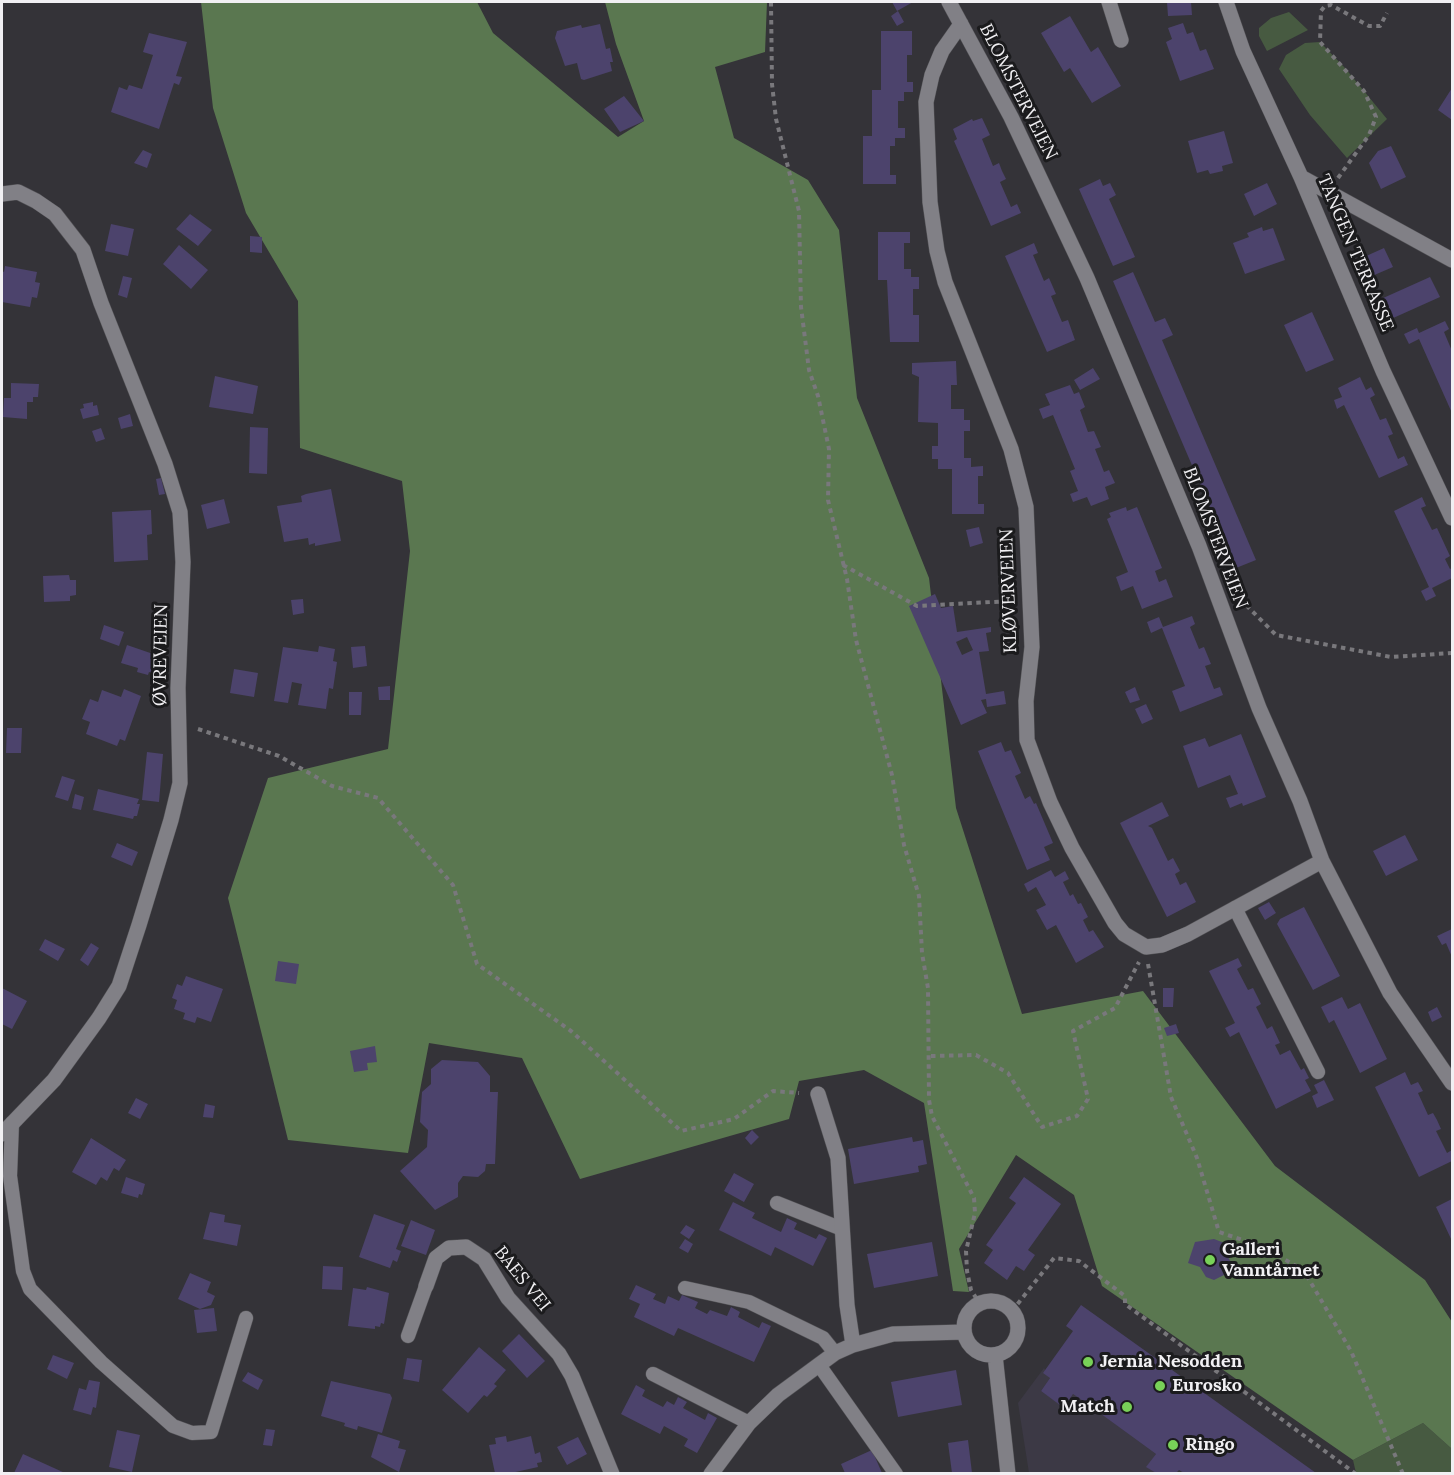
<!DOCTYPE html>
<meta charset="utf-8">
<style>
body{margin:0}
#map{position:relative;width:1454px;height:1475px;overflow:hidden;background:#343338;font-family:Lora,serif}
canvas{display:block}
.frame{position:absolute;inset:0;border:3px solid #f1f0f3;pointer-events:none}
</style>
<div id="map">
<canvas width="1454" height="1475"></canvas>
<div class="frame"></div>
</div>
<script>
const c = document.querySelector('canvas').getContext('2d');
c.lineJoin = 'round';
function fillPath(path, color) {
  c.fillStyle = color;
  c.fill(path, 'evenodd');
}
function toPath(rows) {
  const path = new Path2D();
  for (const r of rows) {
    if (r.length === 3) {
      path.moveTo(r[0] + r[2], r[1]);
      path.arc(r[0], r[1], r[2], 0, 2 * Math.PI);
      continue;
    }
    path.moveTo(r[0], r[1]);
    for (let i = 2; i < r.length; i += 2) path.lineTo(r[i], r[i + 1]);
  }
  return path;
}
function trace(path, color, width, dash) {
  c.strokeStyle = color;
  c.lineWidth = width;
  c.lineCap = dash ? 'butt' : 'round';
  c.setLineDash(dash || []);
  c.stroke(path);
}
function label(font, color, halo, rows, align = 'center') {
  c.font = font + ' Lora,serif';
  c.lineWidth = 6;
  c.setLineDash([]);
  c.textBaseline = 'middle';
  c.strokeStyle = halo;
  c.fillStyle = color;
  for (const [text, x, y, turn = 0] of rows) {
    c.save();
    c.translate(x, y);
    c.rotate((+turn || 0) * Math.PI / 180);
    c.textAlign = isNaN(turn) ? turn : align;
    if (halo) c.strokeText(text, 0, 0);
    c.fillText(text, 0, 0);
    c.restore();
  }
}
fillPath(toPath([
 [1044,1368,1050,1378,1041,1391,1064,1407,1073,1394,1081,1399,1156,1454,1147,1467,1156,1473,1029,1473,1018,1403]
]), '#3c3945');
fillPath(toPath([
 [1289,12,1308,30,1267,51,1259,36,1259,28,1271,18],
 [1320,42,1345,68,1387,119,1347,158,1310,115,1279,69,1286,55,1305,43],
 [1423,1423,1452,1449,1452,1473,1356,1473,1353,1460]
]), '#475a41');
fillPath(toPath([
 [201,2,477,2,493,33,618,137,644,121,616,44,605,2,767,2,765,52,715,67,734,138,808,180,839,230,857,398,929,578,956,808,1022,1014,1143,991,1275,1166,1425,1280,1452,1322,1452,1449,1423,1423,1353,1460,1102,1286,1074,1195,1016,1155,959,1249,969,1292,953,1291,924,1103,864,1070,799,1081,789,1119,580,1179,522,1058,429,1043,408,1153,288,1140,228,898,268,778,388,749,410,551,402,481,300,448,298,301,246,213,213,108]
]), '#5a7750');
fillPath(toPath([
 [892,2,913,2,897,11],
 [1167,2,1191,2,1192,15,1168,16],
 [898,11,904,22,897,26,891,16],
 [1070,16,1091,52,1098,47,1121,86,1092,103,1070,68,1064,72,1041,33],
 [1183,23,1187,34,1193,32,1200,51,1206,49,1214,69,1180,81,1166,42,1172,39,1168,28],
 [600,24,606,49,610,48,613,62,610,62,612,71,584,80,581,79,577,63,565,66,555,38,557,31,581,25,582,28],
 [881,31,912,31,912,55,907,55,907,82,913,82,913,92,904,92,904,101,898,101,898,128,905,128,905,138,895,138,895,146,890,146,890,175,896,175,896,184,863,184,863,136,872,136,872,90,881,90],
 [149,33,187,42,176,76,182,77,179,85,174,83,159,129,111,112,119,87,127,90,129,85,142,89,153,55,143,52],
 [1452,88,1452,120,1438,110],
 [624,96,644,121,620,132,604,109],
 [982,118,990,135,982,139,993,166,999,163,1002,171,1006,179,1000,182,1011,207,1017,204,1021,213,991,226,954,141,957,139,953,129,972,119,973,121],
 [1224,131,1233,163,1222,166,1223,171,1210,174,1208,170,1197,173,1188,141],
 [1391,146,1406,177,1381,189,1369,163,1378,151],
 [143,150,152,154,147,168,134,163],
 [1100,179,1103,186,1110,183,1116,195,1109,199,1135,257,1113,266,1079,189],
 [1267,183,1277,204,1254,216,1244,194],
 [190,214,212,230,198,246,176,229],
 [111,224,134,229,128,256,105,251],
 [1262,227,1263,231,1273,228,1285,260,1245,274,1233,243,1249,237,1247,233],
 [878,232,910,232,910,243,904,243,904,269,911,269,911,277,919,277,919,289,913,289,913,315,919,315,919,342,890,342,887,280,878,280],
 [250,236,262,237,262,253,250,252],
 [1034,243,1038,253,1033,255,1044,281,1049,278,1056,294,1051,296,1062,322,1068,320,1075,340,1047,352,1005,256],
 [179,245,208,270,191,289,163,264],
 [1384,248,1393,267,1372,276,1364,257],
 [5,266,37,272,35,282,40,283,37,298,32,297,30,307,2,302,2,271,4,272],
 [1133,272,1155,322,1165,318,1173,335,1162,340,1256,560,1236,568,1113,281],
 [123,276,132,278,127,298,118,295],
 [1430,277,1440,297,1391,319,1381,299],
 [1312,312,1334,360,1306,372,1284,325],
 [1445,321,1449,329,1444,332,1452,351,1452,413,1419,339,1409,344,1404,334,1417,328,1419,333],
 [956,361,957,385,951,385,951,409,964,409,964,420,970,420,970,431,964,431,964,458,971,458,971,467,983,466,983,476,978,476,978,504,984,504,984,514,952,514,952,469,938,469,938,459,932,459,932,446,938,446,938,423,918,422,919,377,912,374,912,363],
 [1093,368,1100,379,1080,390,1074,380],
 [215,376,258,386,253,414,209,407],
 [1360,377,1366,390,1371,387,1375,395,1370,398,1380,420,1386,418,1393,434,1388,436,1398,459,1404,456,1408,465,1379,478,1344,405,1337,409,1334,400,1342,397,1338,388],
 [11,383,39,384,38,397,33,397,33,402,27,402,27,419,3,417,4,398,11,398],
 [1070,385,1074,394,1079,392,1085,407,1080,410,1088,432,1094,431,1101,447,1095,449,1104,472,1109,470,1115,483,1105,487,1109,499,1091,506,1087,497,1073,502,1070,494,1078,491,1070,471,1075,469,1053,415,1043,419,1039,409,1050,405,1045,394],
 [93,402,93,406,97,405,99,415,83,419,80,409,84,408,83,404],
 [130,414,133,426,121,429,118,418],
 [250,427,268,428,267,474,249,473],
 [101,428,105,439,96,442,92,431],
 [161,478,165,494,159,495,156,479],
 [331,489,341,541,315,546,315,543,309,545,308,538,284,542,277,506,302,502,301,496,306,494],
 [1422,497,1426,506,1421,508,1432,530,1437,528,1450,556,1445,559,1450,569,1452,568,1452,578,1432,588,1436,596,1426,601,1421,591,1429,587,1394,511],
 [224,499,230,523,207,529,201,505],
 [1126,507,1127,511,1137,507,1162,568,1155,571,1159,582,1166,579,1173,597,1142,609,1133,586,1121,591,1116,577,1128,572,1107,519,1111,517,1109,513],
 [151,510,152,534,147,535,148,560,114,562,112,512],
 [979,527,983,543,970,547,966,530],
 [69,575,70,580,76,580,76,595,70,596,70,601,44,602,43,576],
 [935,594,941,608,953,606,957,632,991,627,991,632,986,633,989,651,979,652,986,694,1004,691,1006,704,987,707,986,699,981,700,987,713,961,725,909,606],
 [967,637,973,650,962,655,956,642],
 [303,599,304,613,293,615,291,600],
 [1192,616,1195,624,1190,627,1199,649,1204,647,1211,664,1205,666,1214,689,1220,687,1223,695,1180,712,1172,691,1185,686,1162,628,1151,633,1147,622,1159,617,1163,627],
 [104,625,124,632,119,646,100,639],
 [127,645,159,656,152,673,149,672,148,675,137,672,138,668,121,663],
 [319,646,335,649,333,661,337,662,333,689,329,688,326,709,298,705,302,684,292,682,288,703,274,701,283,647,318,652],
 [365,646,367,666,353,668,351,647],
 [234,669,258,673,254,697,230,693],
 [390,686,390,700,379,700,378,687],
 [1135,687,1140,700,1130,703,1125,692],
 [124,689,141,696,125,741,120,739,117,746,86,734,90,722,82,719,90,699,98,702,102,690,121,697],
 [349,692,362,692,361,715,349,715],
 [1146,704,1153,719,1142,724,1135,709],
 [7,728,22,728,21,753,6,753],
 [1241,734,1266,797,1243,806,1242,803,1230,808,1226,798,1238,794,1230,775,1198,788,1183,746,1205,738,1209,747],
 [1001,742,1005,752,1011,750,1021,773,1015,776,1025,799,1030,796,1034,804,1036,803,1053,843,1044,847,1050,860,1027,870,978,751],
 [147,752,163,754,159,802,142,800],
 [62,776,75,780,68,801,55,797],
 [98,789,139,799,137,804,140,804,137,816,134,816,133,819,93,810],
 [75,794,84,797,81,810,72,808],
 [1162,802,1169,816,1148,826,1152,828,1168,861,1173,858,1180,871,1175,874,1180,885,1186,882,1196,902,1167,917,1120,823],
 [1405,835,1418,860,1386,876,1373,851],
 [117,843,138,852,132,866,111,857],
 [1051,870,1055,877,1065,871,1069,879,1063,882,1070,896,1073,894,1078,904,1081,903,1088,917,1083,920,1089,932,1093,930,1104,947,1076,963,1056,925,1047,930,1036,910,1046,905,1036,887,1028,892,1024,884],
 [1269,902,1276,913,1265,920,1258,908],
 [1304,907,1340,976,1313,990,1277,924,1280,919],
 [1452,929,1452,957,1446,943,1442,945,1437,936],
 [45,939,65,949,58,961,39,950],
 [91,943,99,948,88,966,80,960],
 [1238,958,1242,966,1237,969,1248,990,1253,988,1261,1004,1256,1007,1267,1029,1272,1026,1280,1043,1275,1045,1280,1055,1290,1050,1301,1070,1304,1068,1309,1078,1305,1080,1311,1091,1276,1109,1239,1032,1230,1037,1225,1028,1235,1023,1209,971],
 [278,961,299,964,296,984,275,981],
 [186,976,223,989,211,1022,197,1017,195,1023,183,1019,185,1013,174,1009,177,1000,172,998,177,984,182,986],
 [2,988,27,1001,12,1029,2,1024],
 [1163,988,1174,988,1173,1007,1163,1007],
 [1342,997,1348,1009,1360,1003,1387,1059,1360,1073,1334,1020,1329,1023,1321,1007],
 [1437,1007,1442,1017,1432,1022,1428,1012],
 [1176,1024,1179,1033,1167,1036,1164,1028],
 [375,1046,377,1062,367,1063,368,1070,354,1072,350,1051],
 [442,1060,478,1062,490,1076,490,1092,498,1092,495,1164,486,1164,485,1171,478,1177,463,1176,458,1183,458,1197,435,1210,400,1171,427,1147,428,1130,420,1122,422,1092,431,1084,431,1069],
 [1405,1072,1411,1085,1418,1082,1423,1091,1418,1093,1428,1115,1433,1113,1437,1120,1441,1129,1436,1131,1447,1153,1452,1150,1452,1161,1419,1177,1375,1087],
 [1324,1080,1334,1100,1317,1108,1312,1096,1318,1093,1314,1085],
 [136,1098,148,1104,140,1119,128,1113],
 [205,1104,215,1106,213,1118,203,1117],
 [752,1130,759,1137,751,1145,745,1138],
 [912,1137,913,1142,923,1140,927,1164,918,1166,919,1172,854,1184,848,1149],
 [91,1138,126,1160,119,1171,114,1168,107,1181,101,1177,96,1185,72,1172],
 [734,1173,754,1184,744,1202,724,1191],
 [126,1177,145,1184,142,1195,139,1194,138,1198,121,1193],
 [1024,1177,1061,1204,1028,1250,1035,1255,1024,1271,1016,1266,1007,1280,984,1263,993,1250,986,1245,1016,1203,1009,1198],
 [1452,1199,1452,1241,1436,1207],
 [733,1202,755,1213,752,1218,781,1232,787,1218,797,1223,794,1229,816,1239,819,1234,827,1238,813,1266,775,1247,771,1256,719,1230],
 [210,1212,225,1215,224,1222,241,1225,237,1246,203,1239],
 [374,1214,405,1225,396,1249,401,1251,397,1262,393,1260,390,1268,359,1257],
 [411,1220,435,1230,426,1255,401,1246],
 [686,1225,695,1230,689,1239,680,1233],
 [685,1239,693,1244,688,1253,679,1248],
 [1214,1239,1227,1244,1224,1251,1231,1262,1228,1273,1214,1280,1206,1277,1200,1267,1188,1263,1195,1242],
 [932,1242,938,1276,874,1288,867,1254],
 [323,1266,343,1267,342,1290,322,1289],
 [190,1273,211,1282,207,1292,215,1296,211,1305,200,1309,178,1299],
 [636,1285,656,1294,653,1299,665,1304,668,1296,679,1301,682,1295,698,1302,695,1308,707,1314,710,1310,727,1316,731,1307,740,1312,738,1317,759,1328,762,1322,771,1326,754,1362,678,1328,674,1336,634,1317,640,1304,629,1299],
 [367,1287,389,1293,384,1324,381,1323,380,1327,375,1326,375,1329,348,1326,353,1288,366,1290],
 [1081,1305,1119,1332,1316,1473,1184,1473,1179,1470,1176,1473,1156,1473,1146,1467,1156,1454,1086,1403,1073,1394,1064,1408,1041,1391,1050,1378,1043,1373,1073,1331,1066,1326],
 [214,1308,217,1331,197,1333,194,1310],
 [519,1334,545,1361,527,1378,502,1351],
 [479,1347,506,1370,494,1384,497,1386,487,1397,484,1395,468,1413,442,1390],
 [53,1355,74,1363,67,1379,47,1369],
 [407,1358,422,1360,419,1382,403,1379],
 [956,1370,962,1405,898,1417,891,1382],
 [248,1372,263,1380,258,1390,242,1381],
 [89,1380,100,1382,96,1408,93,1407,91,1415,73,1410,79,1388,86,1390],
 [331,1381,390,1394,392,1398,382,1433,358,1426,357,1430,344,1426,345,1423,321,1416],
 [636,1385,645,1390,642,1396,663,1407,667,1401,674,1405,678,1397,687,1402,683,1408,705,1420,708,1413,717,1418,697,1453,684,1446,688,1439,664,1426,660,1434,621,1414],
 [266,1429,275,1430,272,1446,263,1445],
 [117,1430,140,1435,132,1472,109,1467],
 [378,1434,400,1441,398,1448,406,1450,399,1472,371,1457],
 [506,1436,507,1442,531,1436,535,1454,540,1452,542,1462,537,1463,538,1467,511,1473,495,1473,489,1445,496,1444,495,1438],
 [578,1437,587,1454,567,1465,557,1447],
 [968,1440,972,1473,952,1473,948,1443],
 [872,1450,882,1473,845,1473,841,1464],
 [23,1454,65,1473,14,1473]
]), '#4c436c');
const lane = toPath([
 [1235,908,1318,1072],
 [12,1123,10,1176,23,1271,30,1289,101,1362,173,1426,192,1433,211,1432,246,1318],
 [777,1203,842,1229],
 [685,1288,749,1302,823,1338,835,1353],
 [408,1336,426,1286],
 [819,1365,896,1474],
 [653,1374,749,1423]
]);
const street = toPath([
 [949,2,1011,117,1087,278,1199,546,1259,708,1300,801,1322,861,1390,993,1452,1083],
 [1109,2,1121,40],
 [1226,2,1243,51,1301,177,1383,371,1452,518],
 [961,24,942,51,932,75,926,102,930,202,937,251,945,282,1011,449,1026,507,1032,647,1026,701,1027,740,1050,802,1072,848,1115,923,1124,934,1146,947,1162,945,1188,934,1322,861],
 [1301,177,1452,260],
 [2,194,18,192,36,201,55,214,83,250,101,303,165,464,180,512,183,562,178,688,180,783,171,820,139,925,119,986,99,1018,54,1080,2,1134],
 [818,1094,838,1158,847,1305,853,1345],
 [426,1286,436,1258,449,1248,466,1247,484,1259,508,1298,559,1354,572,1376,612,1474],
 [991,1328,27],
 [995,1355,1008,1474],
 [711,1474,749,1423,778,1395,835,1353,853,1345,893,1334,964,1332]
]);
trace(lane, '#535256', 15);
trace(street, '#535256', 16);
trace(toPath([
 [771,2,772,84,776,119,799,211,801,307,809,370,818,396,829,449,828,500,847,579,856,640,892,775,904,845,919,896,922,953,928,988,929,1100,932,1116,974,1198,975,1213,966,1251,967,1271,971,1290,980,1304],
 [1338,178,1369,135,1376,117,1364,91,1320,42,1321,11,1325,6,1331,5,1369,26,1380,26,1387,13],
 [843,565,917,606,1011,601],
 [1240,599,1276,635,1391,657,1452,653],
 [198,729,279,756,332,786,378,798,453,885,477,964,571,1031,681,1131,734,1119,773,1091,799,1093],
 [1148,964,1171,1097,1197,1158,1219,1232,1266,1248,1304,1271,1351,1351,1403,1474],
 [931,1056,976,1055,1008,1073,1042,1127,1077,1116,1088,1099,1073,1031,1115,1008,1139,962],
 [1012,1311,1054,1258,1079,1261,1125,1296,1125,1304,1356,1474]
]), '#79787c', 4, [4.5, 4.5]);
trace(lane, '#818086', 14);
trace(street, '#818086', 15);
for (const [x, y, r, color] of [
 [1210,1260,6,"#78d158"],
 [1088,1362,6,"#78d158"],
 [1160,1386,6,"#78d158"],
 [1127,1407,6,"#78d158"],
 [1173,1445,6,"#78d158"]
]) {
  const dot = new Path2D();
  dot.arc(x, y, r, 0, 2 * Math.PI);
  c.fillStyle = color;
  c.fill(dot);
  trace(dot, '#1b1b1d', 2);
}
label('18px', '#f1f0f3', '#1b1b1d', [
 ["BLOMSTERVEIEN",1018,92,63],
 ["TANGEN TERRASSE",1355,253,67],
 ["BLOMSTERVEIEN",1215,538,69],
 ["KLØVERVEIEN",1009,591,-92],
 ["ØVREVEIEN",161,655,-89],
 ["BAES VEI",522,1279,51]
]);
label('bold 18px', '#f1f0f3', '#1b1b1d', [
 ["Galleri",1222,1250],
 ["Vanntårnet",1222,1271],
 ["Jernia Nesodden",1100,1362],
 ["Eurosko",1172,1386],
 ["Match",1115,1407,"right"],
 ["Ringo",1185,1445]
], 'left');
</script>
